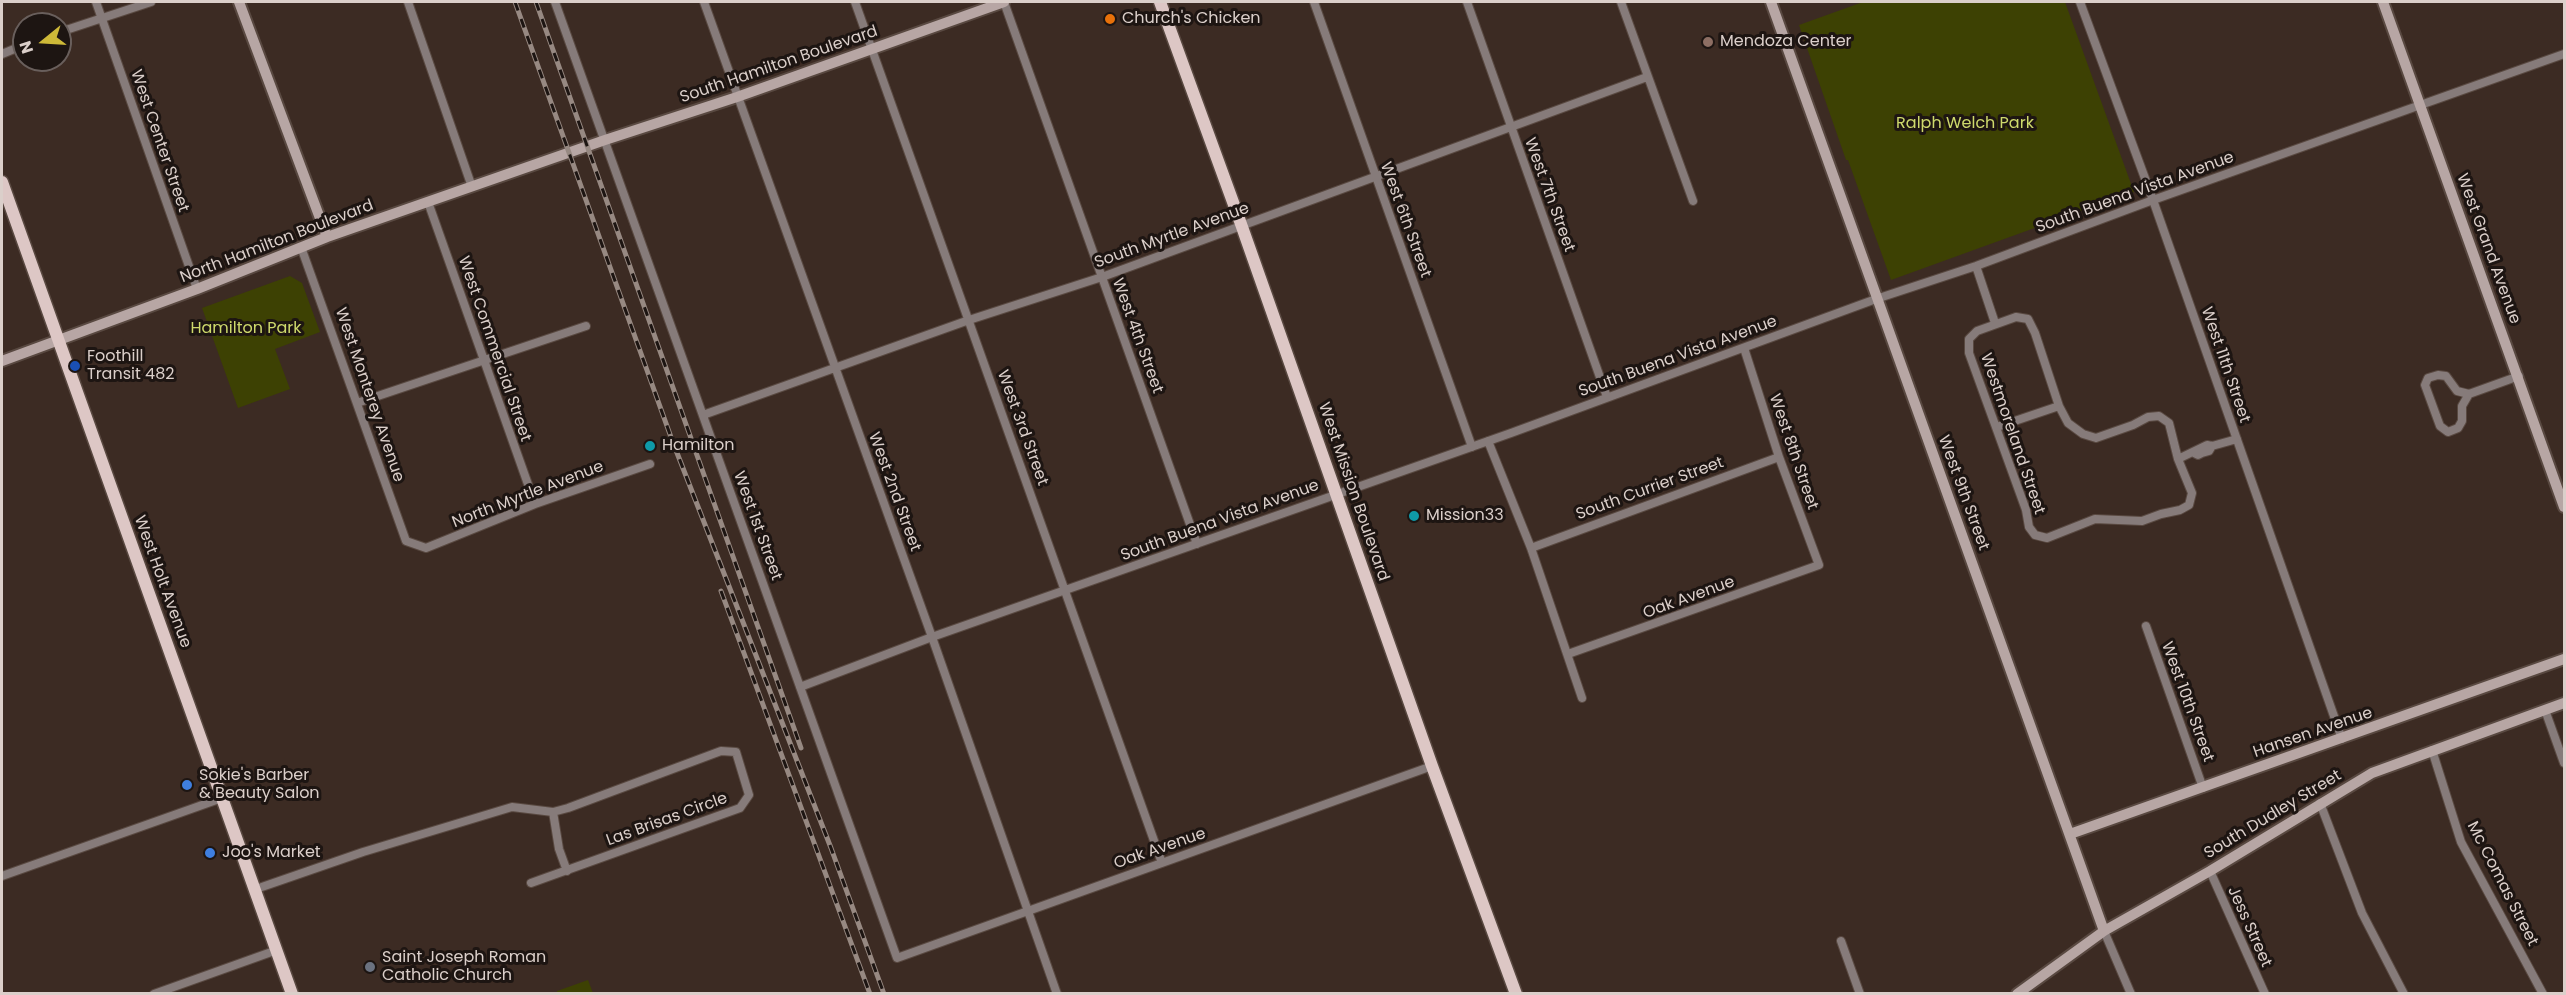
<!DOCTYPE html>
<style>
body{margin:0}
#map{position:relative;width:2566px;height:995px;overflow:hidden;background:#3c2b23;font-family:Poppins,sans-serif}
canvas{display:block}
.frame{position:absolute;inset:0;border:3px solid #dbcfca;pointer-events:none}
.north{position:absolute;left:12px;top:12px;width:60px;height:60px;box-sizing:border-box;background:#1d1512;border:2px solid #695f5c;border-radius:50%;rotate:252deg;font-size:16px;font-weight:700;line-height:24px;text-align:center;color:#dbcfca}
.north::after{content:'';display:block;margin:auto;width:21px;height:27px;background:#ceb938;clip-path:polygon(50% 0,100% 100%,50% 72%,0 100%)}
</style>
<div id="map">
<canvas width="2566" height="995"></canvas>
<div class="frame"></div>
<div class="north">N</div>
</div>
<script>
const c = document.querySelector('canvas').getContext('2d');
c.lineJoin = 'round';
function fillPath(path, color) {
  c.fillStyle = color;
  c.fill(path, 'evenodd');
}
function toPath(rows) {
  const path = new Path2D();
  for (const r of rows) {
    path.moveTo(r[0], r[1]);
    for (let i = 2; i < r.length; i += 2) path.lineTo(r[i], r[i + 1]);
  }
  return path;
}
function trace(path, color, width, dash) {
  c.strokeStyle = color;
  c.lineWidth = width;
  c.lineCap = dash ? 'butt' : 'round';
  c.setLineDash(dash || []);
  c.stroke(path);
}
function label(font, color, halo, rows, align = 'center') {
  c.font = font + ' Poppins,sans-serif';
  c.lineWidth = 6;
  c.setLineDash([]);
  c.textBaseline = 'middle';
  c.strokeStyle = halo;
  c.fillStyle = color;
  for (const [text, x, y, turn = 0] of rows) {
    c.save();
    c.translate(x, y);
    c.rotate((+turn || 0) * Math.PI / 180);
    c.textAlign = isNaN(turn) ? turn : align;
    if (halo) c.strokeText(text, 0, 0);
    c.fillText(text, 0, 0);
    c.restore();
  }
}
fillPath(toPath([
 [1863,2,2065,2,2134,192,1891,280,1848,160,1846,160,1799,25],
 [290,276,302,283,320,332,275,349,290,389,238,408,202,308],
 [588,980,593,993,557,993,557,991]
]), '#3d4103');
const street = toPath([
 [96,2,197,289],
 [408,2,472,187],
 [555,2,897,958,1432,766],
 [704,2,932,637,1057,994],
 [855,2,1162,863],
 [1004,2,1197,544],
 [1314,2,1472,447],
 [1467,2,1607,397],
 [1621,2,1693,201],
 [2080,2,2153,200,2342,739],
 [60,32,151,2],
 [2,54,24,45],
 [428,202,535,504],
 [301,247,406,541,426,548,535,504,650,464],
 [1976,266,1995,323],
 [2016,317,2028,319,2035,333,2059,406,2068,423,2083,434,2096,438,2133,425,2148,417,2159,416,2169,423,2178,459,2192,493,2189,505,2180,510,2161,514,2142,521,2095,519,2047,538,2035,535,2029,527,2026,510,1969,353,1969,339,1977,331,2016,317],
 [2469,394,2462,406,2462,421,2458,428,2448,432,2440,426,2425,385,2428,378,2438,375,2446,376,2457,391,2469,394,2519,376],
 [357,403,586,326],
 [703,415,969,320,1102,277,1647,77],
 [1997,427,2059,406],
 [1488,441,1531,548,1582,698],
 [2194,453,2198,455,2202,453,2209,451,2212,446],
 [2178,459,2207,445,2212,446,2237,439],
 [1531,548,1779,457],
 [2146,626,2203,788],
 [1568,654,1819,565,1779,457,1744,348],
 [800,687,932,637,1511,433,1876,299,1976,266,2153,200,2564,54],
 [2545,710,2564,763],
 [2432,750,2461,842,2543,994],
 [2320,803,2362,913,2404,994],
 [553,812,559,849,567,871],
 [2210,871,2265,994],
 [2,876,222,798],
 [256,889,363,852,512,807,553,812,568,808,721,751,736,752,749,795,740,808,531,883],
 [2104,931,2131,994],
 [1841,941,1860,994],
 [154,994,277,950]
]);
const secondary = toPath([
 [239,2,327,237],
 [1771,2,2104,931],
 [2383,2,2564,507],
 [2,361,197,289,327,237,605,140,737,97,1004,2],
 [2070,834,2564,659],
 [2017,994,2104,931,2210,871,2372,773,2564,703]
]);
const primary = toPath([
 [1160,2,1241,224,1432,766,1516,994],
 [2,182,292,994]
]);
trace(street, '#594941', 10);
trace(secondary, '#594941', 14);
trace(primary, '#594941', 15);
trace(street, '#867b7a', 8);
trace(secondary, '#b7a6a4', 10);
trace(primary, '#ddc7c5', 12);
const rail = toPath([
 [515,2,672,440,831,848,884,994],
 [536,2,801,748],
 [721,591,870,994]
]);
trace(rail, '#978982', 5);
trace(rail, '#1d1512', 3, [9]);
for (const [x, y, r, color] of [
 [1110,19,6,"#e8710a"],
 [1708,42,6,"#8d6e63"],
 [75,366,6,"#1a4fb4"],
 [650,446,6,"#0f9aa8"],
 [1414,516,6,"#0f9aa8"],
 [187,785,6,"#3f7fe0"],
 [210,853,6,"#3f7fe0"],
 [370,967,6,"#6b7280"]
]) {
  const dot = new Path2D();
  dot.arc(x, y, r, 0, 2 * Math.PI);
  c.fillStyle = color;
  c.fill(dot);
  trace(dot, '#1d1512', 2);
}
label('16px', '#dbcfca', '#1d1512', [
 ["Church's Chicken",1122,19],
 ["Mendoza Center",1720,42],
 ["Foothill",87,357],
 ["Transit 482",87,375],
 ["Hamilton",662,446],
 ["Mission33",1426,516],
 ["Sokie's Barber",199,776],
 ["& Beauty Salon",199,794],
 ["Joo's Market",222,853],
 ["Saint Joseph Roman",382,958],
 ["Catholic Church",382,976]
], 'left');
label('16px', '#dbcfca', '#1d1512', [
 ["South Hamilton Boulevard",779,65,-19],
 ["West Center Street",159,141,71],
 ["South Buena Vista Avenue",2135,193,-20],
 ["West 7th Street",1549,195,70],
 ["West 6th Street",1405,220,70],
 ["South Myrtle Avenue",1172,236,-20],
 ["North Hamilton Boulevard",277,242,-21],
 ["West Grand Avenue",2488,249,70],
 ["West 4th Street",1137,336,70],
 ["West Commercial Street",494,349,71],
 ["South Buena Vista Avenue",1678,357,-20],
 ["West 11th Street",2225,365,71],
 ["West Monterey Avenue",369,395,71],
 ["West 3rd Street",1022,428,70],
 ["Westmoreland Street",2012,434,71],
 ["West 8th Street",1793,452,71],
 ["South Currier Street",1650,489,-20],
 ["West 2nd Street",894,492,70],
 ["West Mission Boulevard",1353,492,71],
 ["West 9th Street",1963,493,70],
 ["North Myrtle Avenue",528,495,-21],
 ["South Buena Vista Avenue",1220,521,-20],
 ["West 1st Street",757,526,70],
 ["West Holt Avenue",162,582,70],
 ["Oak Avenue",1689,598,-20],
 ["West 10th Street",2187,702,70],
 ["Hansen Avenue",2313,733,-19],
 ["South Dudley Street",2273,815,-31],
 ["Las Brisas Circle",667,820,-20],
 ["Oak Avenue",1160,849,-19],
 ["Mc Comas Street",2502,884,63],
 ["Jess Street",2249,927,66]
]);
label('16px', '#ced96c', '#1d1512', [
 ["Ralph Welch Park",1965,124],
 ["Hamilton Park",246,329]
]);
</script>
